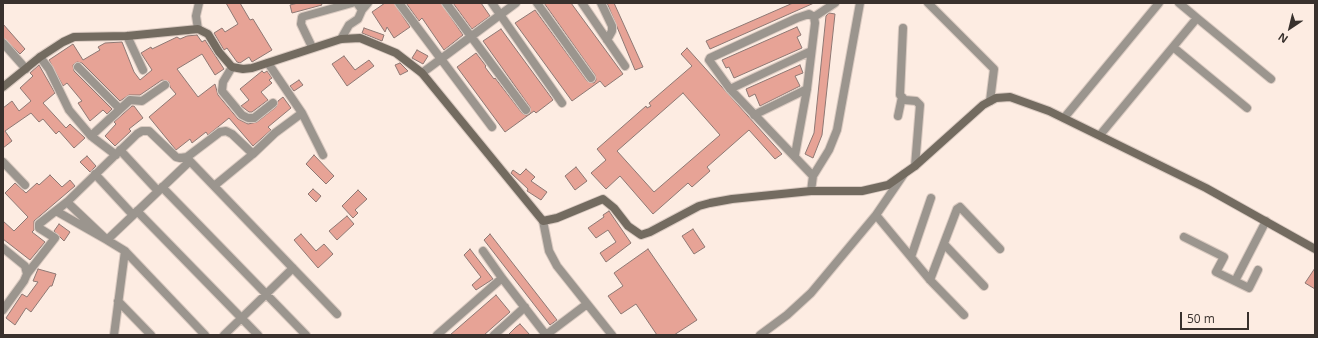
<!DOCTYPE html>
<style>
body{margin:0}
#map{position:relative;width:1318px;height:338px;overflow:hidden;background:#fdece2;font-family:"Open Sans",sans-serif}
canvas{display:block}
.frame{position:absolute;inset:0;border:4px solid #39312d;pointer-events:none}
.north{position:absolute;left:1270px;top:8px;width:40px;height:40px;-webkit-text-stroke:3px #fdece2;paint-order:stroke;rotate:215deg;font-size:11px;font-weight:700;line-height:16px;text-align:center;color:#39312d}
.north::after{content:'';display:block;margin:auto;width:14px;height:18px;background:#39312d;clip-path:polygon(50% 0,100% 100%,50% 72%,0 100%)}
.scale{position:absolute;left:1180px;top:312px;width:69px;height:18px;box-sizing:border-box;border:2px solid #39312d;border-top:0;padding-left:5px;font-size:12px;line-height:14px;white-space:nowrap;color:#39312d;-webkit-text-stroke:3px #fdece2;paint-order:stroke}
</style>
<div id="map">
<canvas width="1318" height="338"></canvas>
<div class="frame"></div>
<div class="north">N</div>
<div class="scale">50 m</div>
</div>
<script>
const c = document.querySelector('canvas').getContext('2d');
c.lineJoin = 'round';
function fillPath(path, color) {
  c.fillStyle = color;
  c.fill(path, 'evenodd');
}
function toPath(rows) {
  const path = new Path2D();
  for (const r of rows) {
    path.moveTo(r[0], r[1]);
    for (let i = 2; i < r.length; i += 2) path.lineTo(r[i], r[i + 1]);
  }
  return path;
}
function trace(path, color, width, dash) {
  c.strokeStyle = color;
  c.lineWidth = width;
  c.lineCap = dash ? 'butt' : 'round';
  c.setLineDash(dash || []);
  c.stroke(path);
}
const building = toPath([
 [226,3,240,3,250,20,253,19,272,50,252,62,249,57,240,63,237,62,227,48,224,50,214,33,222,28,225,32,238,24,226,3],
 [298,3,321,3,322,5,292,13,290,5,298,3],
 [385,3,394,3,410,27,394,38,387,27,385,32,372,12,385,3],
 [406,3,441,3,463,35,444,50,422,18,419,21,406,3],
 [453,3,481,3,490,16,472,29,453,3],
 [544,3,571,3,623,74,605,87,600,81,572,101,515,23,535,10,587,81,594,83,596,80,595,75,544,3],
 [607,3,614,3,643,67,635,70,607,3],
 [793,3,814,3,710,49,706,41,793,3],
 [829,13,835,14,822,135,813,158,805,154,814,133,826,16,829,13],
 [3,24,25,49,20,54,3,37,3,24],
 [797,27,801,35,797,37,802,48,734,78,729,67,726,68,722,60,797,27],
 [364,28,384,35,382,41,362,33,364,28],
 [501,29,553,100,536,113,534,111,505,132,457,67,476,53,486,66,485,67,494,79,495,78,522,113,526,115,530,114,530,107,483,41,501,29],
 [197,35,202,42,205,40,224,69,215,75,202,54,177,69,198,97,215,84,218,95,238,119,248,124,257,122,276,107,278,101,283,97,291,108,268,127,271,130,253,146,229,118,208,135,206,132,192,143,190,139,176,150,149,117,176,94,170,87,169,82,162,80,140,95,129,95,120,101,82,63,77,62,73,65,74,71,112,109,107,114,103,110,90,121,78,103,82,101,67,83,63,86,49,60,73,44,83,60,100,50,98,47,105,43,122,42,134,72,140,80,152,70,141,53,151,47,152,49,177,37,180,39,187,36,197,35],
 [687,48,782,154,775,159,749,130,707,167,710,171,692,187,688,183,653,214,620,176,606,189,591,173,606,160,597,149,646,106,647,108,651,106,649,103,692,66,681,54,687,48],
 [683,93,720,135,654,192,617,151,683,93],
 [417,50,428,56,423,64,412,58,417,50],
 [344,56,355,70,369,60,374,66,347,86,332,64,344,56],
 [400,63,408,71,400,75,395,65,400,63],
 [39,65,55,93,43,103,66,128,70,124,85,138,74,148,59,131,56,134,43,119,39,122,31,113,5,131,12,141,3,148,3,108,12,101,19,111,31,101,20,88,33,76,30,73,39,65],
 [800,65,803,73,795,76,800,86,760,106,755,94,749,97,746,89,800,65],
 [262,71,264,73,267,71,272,78,269,80,272,83,261,92,268,100,252,112,249,112,241,106,249,100,240,89,262,71],
 [299,80,303,85,294,91,290,86,299,80],
 [132,106,134,106,143,118,129,129,131,131,115,146,105,136,116,124,114,122,132,106],
 [314,155,334,176,326,184,306,164,314,155],
 [87,156,96,166,90,172,80,162,87,156],
 [576,167,587,181,575,190,565,176,576,167],
 [526,169,535,177,531,181,547,192,541,200,527,191,528,189,511,173,513,170,520,175,526,169],
 [50,175,62,187,70,180,75,186,34,221,34,230,32,232,45,242,30,260,3,239,3,221,14,231,28,217,5,193,15,183,26,193,37,183,39,185,50,175],
 [313,189,321,196,316,202,308,194,313,189],
 [358,190,367,199,355,210,358,213,353,218,342,206,358,190],
 [609,211,631,243,606,262,600,253,616,242,608,230,596,238,588,228,604,217,603,215,609,211],
 [347,216,354,224,337,240,329,231,347,216],
 [59,224,70,232,64,241,54,231,59,224],
 [693,229,705,247,694,254,682,236,693,229],
 [301,234,316,251,324,244,333,254,318,268,294,240,301,234],
 [490,234,557,320,550,325,484,240,490,234],
 [470,249,493,279,476,290,472,285,481,277,464,255,470,249],
 [648,249,697,320,674,335,657,335,636,304,621,314,608,296,623,286,614,273,648,249],
 [1315,268,1315,289,1305,283,1315,268],
 [38,269,56,274,52,286,50,286,31,312,26,308,15,325,6,318,22,294,27,297,38,282,33,281,38,269],
 [496,295,510,312,484,335,450,335,496,295],
 [520,324,530,335,508,335,516,327,520,324]
]);
fillPath(building, '#e7a396');
trace(building, '#8e7873', 1);
const street = toPath([
 [357,3,362,10,368,3],
 [399,3,492,127],
 [446,3,526,110],
 [492,3,562,103],
 [537,3,591,78],
 [582,3,625,66],
 [601,3,612,26,612,31,607,40],
 [928,3,994,69,990,101],
 [1179,3,1197,18],
 [814,17,835,3],
 [903,28,900,95,905,100,916,101,920,105,915,166],
 [198,29,196,16,199,3],
 [127,36,143,70],
 [341,39,349,25,358,19,362,10],
 [3,43,26,69],
 [312,47,301,24,302,17,352,3],
 [1173,47,1247,108],
 [40,57,49,69,69,110,91,136,116,155],
 [78,67,120,109],
 [232,67,223,82,222,91,242,115,248,118,254,118,273,103],
 [422,73,516,3],
 [730,89,811,51],
 [302,113,323,155],
 [754,115,807,89],
 [898,116,902,97],
 [1064,118,1159,3],
 [1100,135,1197,18,1271,79],
 [91,136,130,100,142,101,165,85],
 [120,150,158,191],
 [795,155,807,89,815,23,814,17,809,14,797,18,710,58,709,60,730,89,813,176],
 [187,158,337,314],
 [190,161,107,240,125,251,205,335],
 [3,162,25,185],
 [95,174,133,215],
 [904,174,876,215,930,280,964,315],
 [214,186,253,154],
 [162,187,306,335],
 [811,191,813,176,829,150,837,130,860,3],
 [56,211,107,240,67,202],
 [137,211,258,335],
 [543,221,549,251,557,266,612,335],
 [1184,237,1224,257,1216,272,1249,288,1258,270],
 [944,244,984,286],
 [3,248,25,266,27,274],
 [483,251,502,278],
 [911,257,931,198],
 [930,280,957,209,960,207,1000,249],
 [1235,281,1266,221],
 [118,301,151,335],
 [3,310,24,281,27,274,55,238,39,228,39,224,67,202,137,134,142,131,149,131,176,157,180,158,187,157,220,132,226,131,232,134,253,154,275,133,302,113,268,63],
 [114,335,125,251],
 [224,335,293,268],
 [437,335,502,278,546,335],
 [494,335,525,307],
 [546,335,587,304],
 [760,335,787,315,811,293,876,215]
]);
const secondary = toPath([
 [3,87,40,57,63,42,74,37,127,36,198,29,208,34,219,52,232,67,243,69,252,68,341,39,360,38,396,53,422,73,543,221,557,218,603,199,614,208,628,226,641,235,650,232,699,206,710,203,732,199,811,191,862,191,888,185,915,166,983,105,996,98,1010,97,1049,111,1206,188,1315,249]
]);
trace(street, '#dacac1', 10);
trace(secondary, '#dacac1', 10);
trace(street, '#9b958e', 8);
trace(secondary, '#736b60', 8);
</script>
